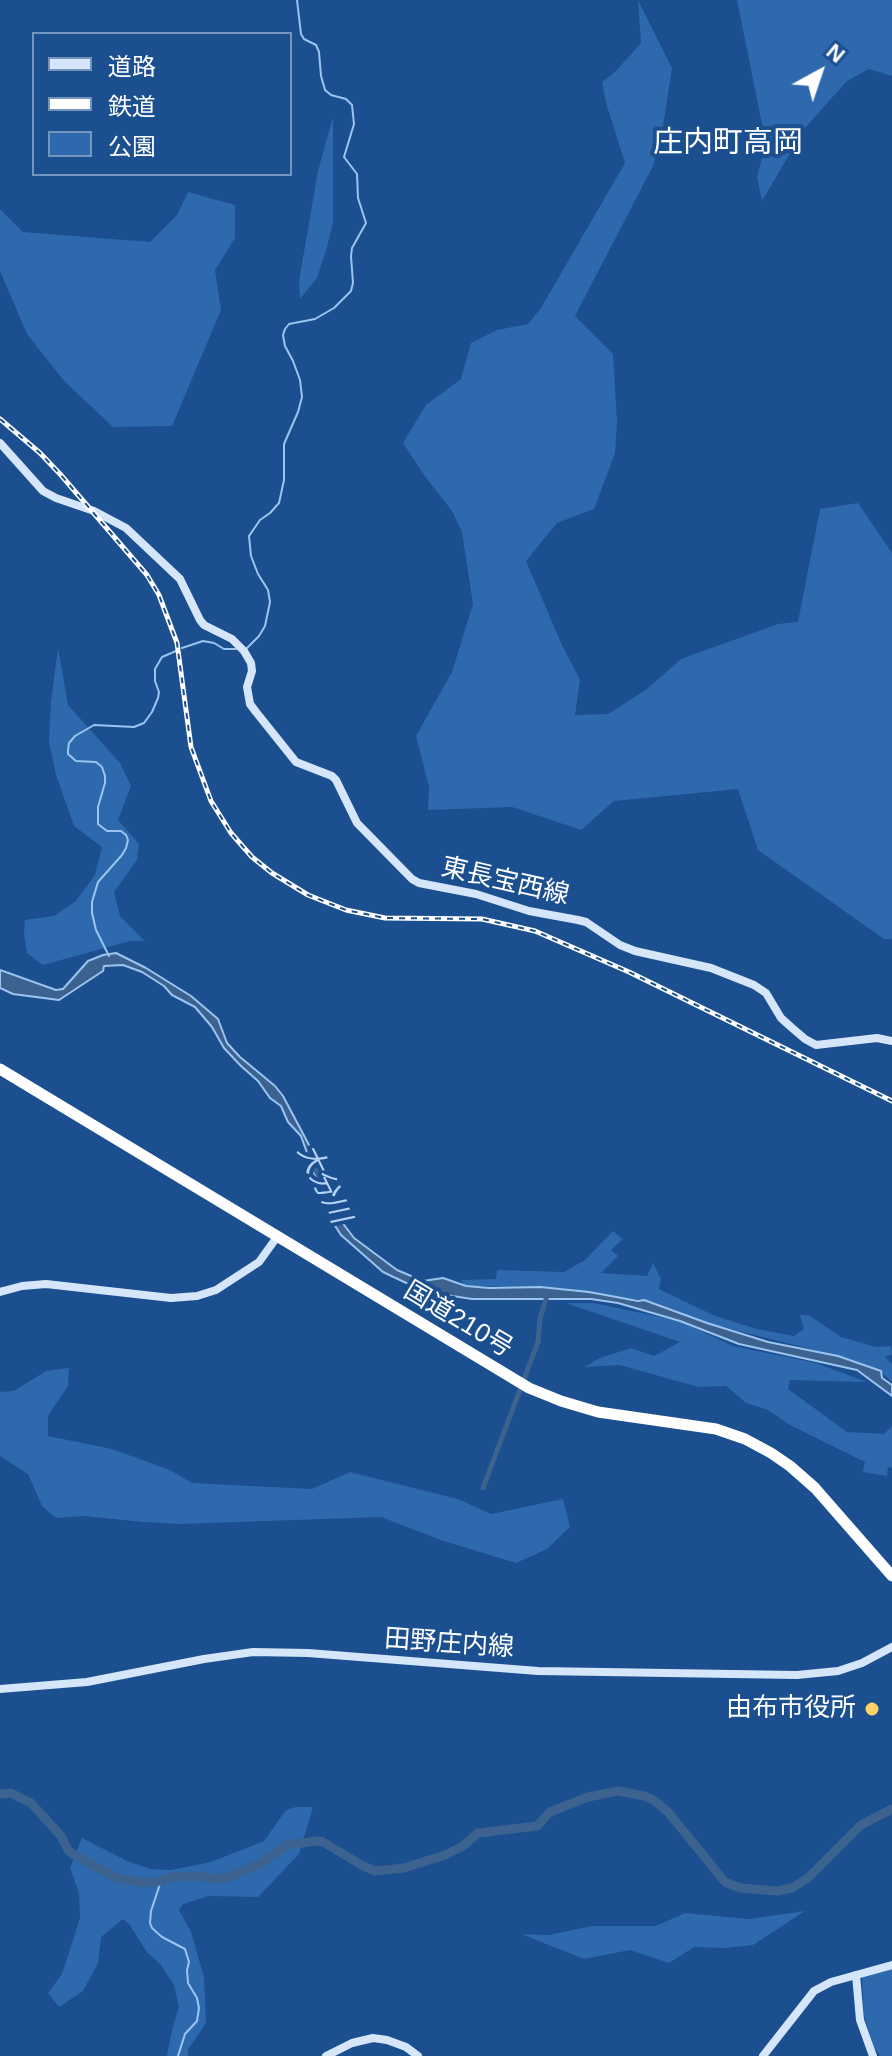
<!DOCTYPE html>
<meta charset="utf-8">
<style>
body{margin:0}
#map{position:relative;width:892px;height:2056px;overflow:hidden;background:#1b4f8f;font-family:Arial,"Noto Sans JP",sans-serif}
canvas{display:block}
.legend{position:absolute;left:32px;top:32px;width:260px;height:144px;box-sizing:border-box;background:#1b4f8f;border:2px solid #7695bc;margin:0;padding:10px 14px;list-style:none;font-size:24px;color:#fff}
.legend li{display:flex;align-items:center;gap:16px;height:40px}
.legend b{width:40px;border:2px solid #7695bc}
.north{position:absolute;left:780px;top:32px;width:80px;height:80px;-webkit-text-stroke:6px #1b4f8f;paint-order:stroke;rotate:40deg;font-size:22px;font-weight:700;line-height:32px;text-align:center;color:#fff}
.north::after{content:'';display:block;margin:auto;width:28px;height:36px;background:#fff;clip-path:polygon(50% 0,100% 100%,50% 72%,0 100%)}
</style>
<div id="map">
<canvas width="892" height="2056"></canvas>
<ul class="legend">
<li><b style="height:10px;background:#d6e6fa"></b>道路</li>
<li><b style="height:10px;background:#fff"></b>鉄道</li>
<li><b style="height:22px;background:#2e69ad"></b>公園</li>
</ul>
<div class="north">N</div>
</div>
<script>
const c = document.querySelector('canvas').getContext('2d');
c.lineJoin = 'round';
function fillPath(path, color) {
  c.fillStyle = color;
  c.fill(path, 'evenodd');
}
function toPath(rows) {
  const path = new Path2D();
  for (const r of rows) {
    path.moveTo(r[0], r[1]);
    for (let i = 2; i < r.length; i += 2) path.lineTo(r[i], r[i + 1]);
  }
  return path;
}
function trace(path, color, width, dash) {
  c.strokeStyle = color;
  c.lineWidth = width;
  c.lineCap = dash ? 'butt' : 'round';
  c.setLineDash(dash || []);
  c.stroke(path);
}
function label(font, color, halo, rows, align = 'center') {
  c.font = font + ' Arial,"Noto Sans JP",sans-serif';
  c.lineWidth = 8;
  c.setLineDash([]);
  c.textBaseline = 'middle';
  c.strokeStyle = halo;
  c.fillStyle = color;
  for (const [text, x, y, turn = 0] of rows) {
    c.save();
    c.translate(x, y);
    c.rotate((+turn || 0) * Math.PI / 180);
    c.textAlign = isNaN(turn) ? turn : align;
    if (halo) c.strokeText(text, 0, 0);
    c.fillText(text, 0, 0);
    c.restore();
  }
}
fillPath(toPath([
 [638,0,672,68,663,126,653,166,575,316,613,354,617,421,615,453,594,509,557,523,526,561,562,645,580,680,575,715,608,714,647,689,681,659,778,624,798,622,820,509,858,503,892,553,892,939,884,939,758,850,738,789,614,801,581,830,512,807,428,810,429,787,416,736,452,672,473,604,462,532,452,511,424,475,403,443,426,405,461,379,471,343,497,330,528,324,541,308,625,163,606,103,602,82,616,71,641,43],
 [737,0,892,0,892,76,869,69,847,81,805,128,762,201,757,177,766,144],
 [333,117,333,222,326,251,317,278,300,299,299,281,318,171],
 [188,192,235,205,235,238,215,270,221,310,172,426,113,427,64,381,27,334,0,271,0,209,23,232,150,242,177,215],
 [58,648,68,705,120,763,131,786,118,820,139,844,137,860,114,892,120,916,145,941,130,941,43,965,27,953,24,935,25,920,54,916,76,901,95,875,102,847,74,826,56,775,49,742,51,702],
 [613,1231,623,1239,611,1250,618,1256,601,1273,647,1276,653,1263,661,1279,659,1289,715,1316,757,1329,794,1336,804,1329,800,1315,810,1316,841,1337,876,1347,891,1346,892,1354,885,1357,892,1364,892,1382,880,1371,838,1356,707,1323,644,1300,540,1287,465,1286,461,1280,496,1279,497,1270,564,1272,585,1260],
 [566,1303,593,1303,680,1321,733,1346,816,1363,867,1382,790,1380,788,1389,847,1432,884,1434,892,1426,892,1468,888,1467,887,1476,863,1472,865,1462,790,1425,768,1410,746,1403,726,1386,698,1387,620,1365,584,1367,600,1358,631,1348,654,1356,680,1342],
 [69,1368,68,1386,48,1416,48,1436,112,1449,170,1470,192,1483,312,1489,350,1472,458,1499,491,1514,563,1499,570,1527,547,1549,516,1563,441,1540,381,1517,180,1524,143,1522,84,1516,56,1518,42,1506,28,1474,0,1456,0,1392,14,1391,46,1371],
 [296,1807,313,1807,299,1854,258,1897,209,1896,183,1904,179,1910,191,1932,204,1977,206,2023,188,2050,188,2056,167,2056,172,2030,179,2007,174,1985,160,1964,146,1951,130,1925,123,1919,101,1937,98,1963,83,1991,59,2007,48,1993,62,1974,80,1918,79,1893,70,1868,82,1838,127,1861,151,1869,171,1870,211,1862,264,1841,286,1810],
 [805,1911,753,1945,726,1948,694,1947,669,1963,630,1950,584,1959,521,1934,548,1935,593,1926,656,1926,685,1913,749,1919],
 [892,1968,892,2056,880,2056,874,2047,864,2016,862,1978,864,1975]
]), '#2e69ad');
const water = toPath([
 [116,953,146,968,191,996,218,1019,227,1043,240,1057,275,1086,283,1096,309,1145,338,1217,354,1238,397,1270,423,1281,443,1278,466,1286,489,1288,540,1287,589,1292,638,1301,644,1300,707,1323,768,1342,838,1356,881,1371,882,1378,892,1385,892,1396,857,1370,739,1344,680,1321,618,1303,591,1299,472,1299,446,1295,419,1289,383,1272,341,1235,330,1218,318,1180,309,1167,306,1150,301,1136,288,1122,281,1106,270,1098,258,1081,241,1066,224,1048,212,1027,195,1007,172,995,164,986,142,972,123,965,104,966,103,971,59,1000,13,994,0,988,0,970,56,990,63,989,88,961,103,955,116,953]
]);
fillPath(water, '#3c6290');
trace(water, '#9cc4f0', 2);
trace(toPath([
 [182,648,203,641,214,643,224,649,236,649],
 [247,648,259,636,265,626,270,602,268,590,258,574,251,556,249,536,260,520,270,513,279,503,284,480,284,444,298,412,302,397,300,380,293,361,285,346,283,335,285,329,289,324,315,319,334,308,351,291,353,283,351,256,352,248,366,223,358,198,357,174,344,157,354,124,352,105,346,99,331,95,325,90,321,76,319,52,316,45,304,39,301,34,297,0],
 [109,956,96,930,92,913,92,902,98,882,122,855,126,848,128,840,126,835,121,831,107,831,98,824,98,807,105,783,105,776,102,767,96,762,76,761,68,754,68,750,69,743,75,736,94,725,134,727,144,723,152,712,158,698,159,692,155,681,155,669,162,657,176,651],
 [161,1881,151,1911,150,1923,152,1928,162,1937,185,1949,189,1962,187,1970,188,1983,197,1998,199,2008,197,2021,185,2034,178,2056]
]), '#9cc4f0', 2);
trace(toPath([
 [483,1488,538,1342,540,1318,547,1296]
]), '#3c6290', 5);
trace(toPath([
 [0,1794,11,1793,31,1803,61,1836,68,1850,74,1855,117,1878,145,1883,161,1881,172,1877,195,1876,215,1879,229,1877,258,1865,287,1845,317,1841,323,1842,363,1866,375,1871,404,1868,445,1855,463,1846,478,1833,537,1826,550,1812,588,1797,618,1791,645,1796,655,1801,668,1812,725,1882,740,1888,777,1891,792,1888,808,1878,861,1825,892,1809]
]), '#3c6290', 9);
trace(toPath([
 [0,443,43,491,56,498,94,511,126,528,180,579,200,620,204,625,232,639,244,651,251,663,252,671,247,687,250,704,256,712,296,762,332,776,336,780,357,823,412,879,419,883,476,894,529,911,578,920,586,922,620,945,635,951,711,968,754,985,766,993,781,1018,791,1027,805,1039,816,1045,877,1038,892,1041],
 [0,1292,22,1286,46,1284,171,1298,197,1296,216,1290,259,1262,277,1237],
 [0,1689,87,1682,204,1659,253,1652,308,1653,538,1671,797,1675,838,1671,862,1663,892,1647],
 [856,1975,860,2020,873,2056],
 [326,2056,352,2043,373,2038,387,2040,406,2047,418,2056],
 [763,2056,814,1991,831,1982,892,1965]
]), '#d6e6fa', 8);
trace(toPath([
 [0,1069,529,1388,561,1401,598,1412,716,1429,745,1439,771,1453,790,1466,815,1488,892,1576]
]), '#fff', 11);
const rail = toPath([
 [0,419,40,453,60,474,147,575,159,595,177,643,191,747,211,801,231,833,252,857,272,873,308,895,346,910,385,918,482,919,535,931,629,972,892,1101]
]);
trace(rail, '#fff', 5);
trace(rail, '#1b4f8f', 2, [6]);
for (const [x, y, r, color] of [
 [872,1709,8,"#ffd166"]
]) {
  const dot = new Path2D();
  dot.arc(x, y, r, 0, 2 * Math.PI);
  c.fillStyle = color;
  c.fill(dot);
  trace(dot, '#1b4f8f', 3);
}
label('26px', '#fff', '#1b4f8f', [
 ["東長宝西線",505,882,13],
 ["国道210号",458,1320,31],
 ["田野庄内線",449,1644,4]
]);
label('26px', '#fff', '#1b4f8f', [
 ["由布市役所",856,1709]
], 'right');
label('italic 28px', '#b5d3f5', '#1b4f8f', [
 ["大分川",323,1184,64]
]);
label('30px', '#fff', '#1b4f8f', [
 ["庄内町高岡",728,144]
]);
</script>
